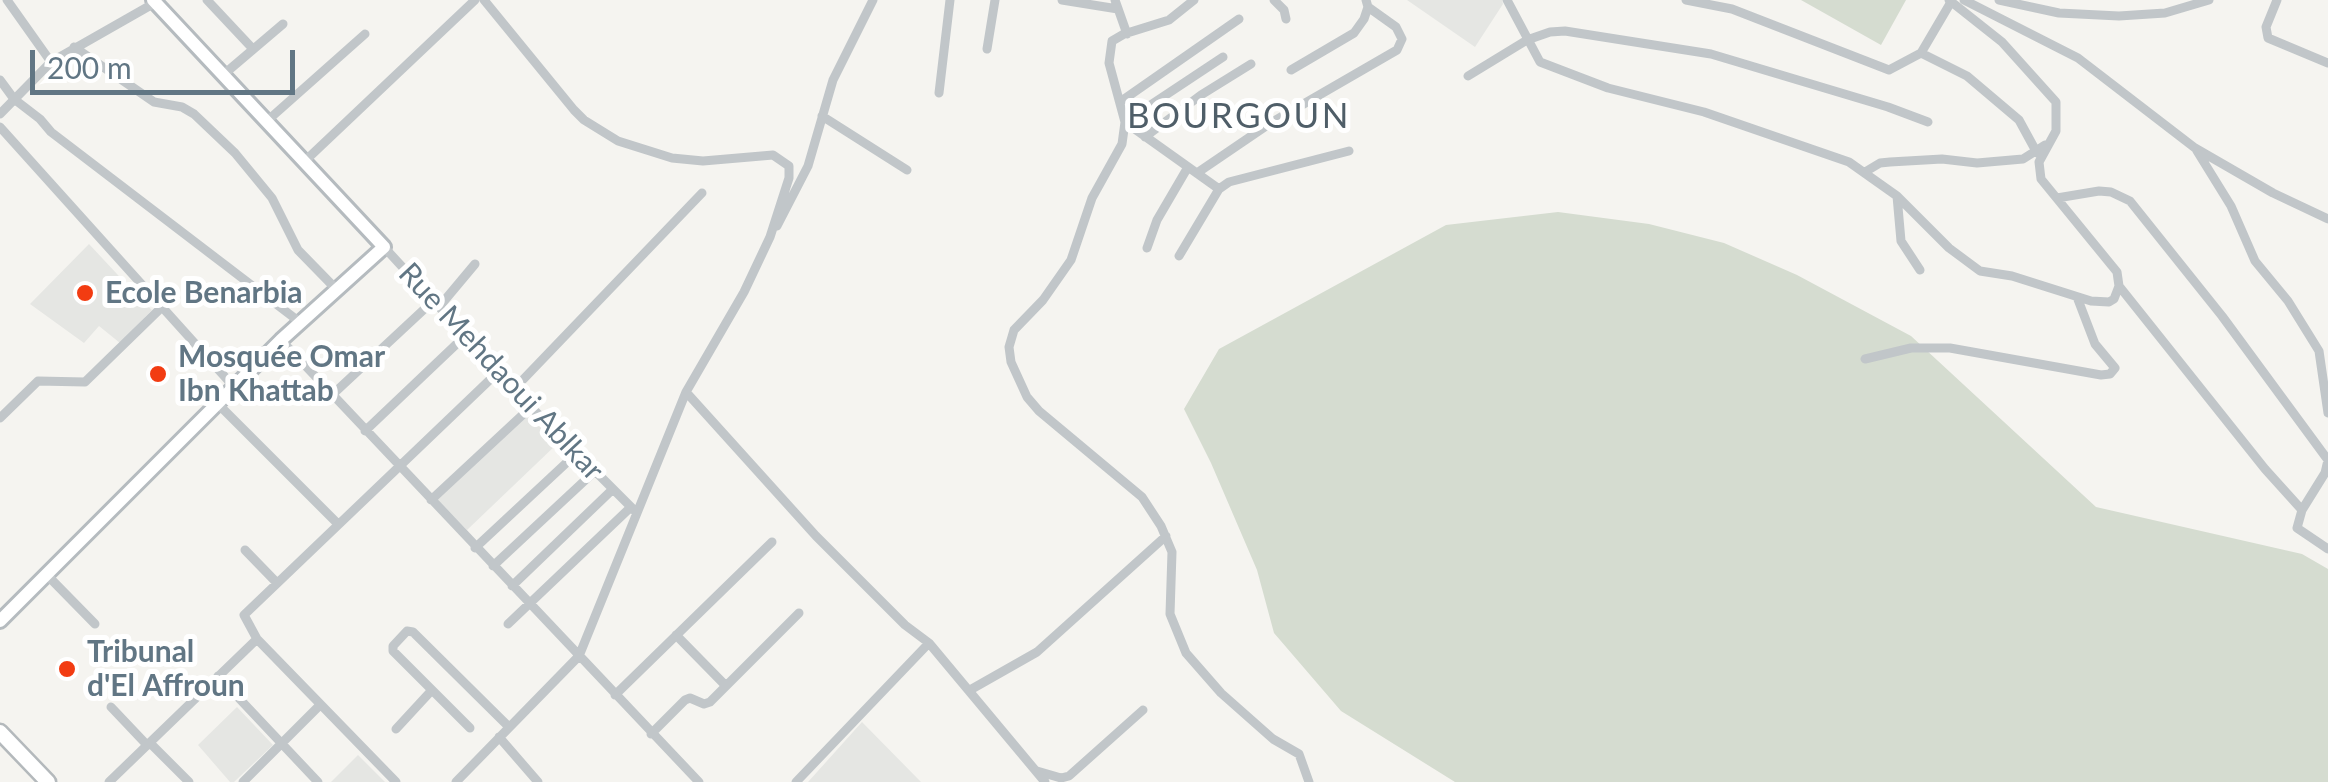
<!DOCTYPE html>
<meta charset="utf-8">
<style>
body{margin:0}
#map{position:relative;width:2328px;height:782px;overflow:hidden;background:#f5f4f0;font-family:Lato,sans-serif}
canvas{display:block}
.scale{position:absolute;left:30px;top:50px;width:265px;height:45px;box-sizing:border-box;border:5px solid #617684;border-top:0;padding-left:12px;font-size:30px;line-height:35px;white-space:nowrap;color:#617684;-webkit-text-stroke:8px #fff;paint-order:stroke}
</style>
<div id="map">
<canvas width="2328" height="782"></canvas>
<div class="scale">200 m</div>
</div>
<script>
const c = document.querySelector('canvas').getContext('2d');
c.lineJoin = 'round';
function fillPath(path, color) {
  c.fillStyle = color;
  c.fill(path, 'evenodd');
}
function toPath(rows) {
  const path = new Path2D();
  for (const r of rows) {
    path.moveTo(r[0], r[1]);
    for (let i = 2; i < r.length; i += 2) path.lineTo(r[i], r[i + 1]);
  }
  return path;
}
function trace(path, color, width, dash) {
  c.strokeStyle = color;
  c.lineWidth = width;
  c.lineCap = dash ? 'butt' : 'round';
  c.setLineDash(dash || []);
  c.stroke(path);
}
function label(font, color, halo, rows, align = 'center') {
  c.font = font + ' Lato,sans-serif';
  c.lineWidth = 10;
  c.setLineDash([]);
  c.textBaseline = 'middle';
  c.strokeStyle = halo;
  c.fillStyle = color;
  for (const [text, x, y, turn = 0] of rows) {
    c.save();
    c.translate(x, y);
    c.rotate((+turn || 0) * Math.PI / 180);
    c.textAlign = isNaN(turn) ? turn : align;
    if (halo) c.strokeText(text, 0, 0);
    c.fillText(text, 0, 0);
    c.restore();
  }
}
fillPath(toPath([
 [1407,0,1502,0,1503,4,1475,47],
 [89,244,131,289,130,297,138,305,144,303,152,310,120,343,99,326,84,343,30,304],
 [528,415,557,444,467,530,437,499],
 [237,707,273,745,234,782,230,782,198,745],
 [862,722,921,782,808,782],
 [358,755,385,782,331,782]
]), '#e5e6e3');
fillPath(toPath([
 [1801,0,1906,0,1881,45],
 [1558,212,1649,224,1724,243,1797,275,1911,336,2096,507,2302,554,2328,569,2328,782,1455,782,1341,711,1274,633,1257,570,1211,463,1184,409,1219,349,1446,225]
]), '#d5dcd0');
const secondary = toPath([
 [0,621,281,340,384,247,153,0]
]);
const primary = toPath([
 [0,732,48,782]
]);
trace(secondary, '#b5bbbf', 18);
trace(primary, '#b4b9bc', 19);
trace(toPath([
 [7,0,51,62],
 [207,0,253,49],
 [484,0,574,110,584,120,618,141,672,158,703,161,773,155,789,166,789,178,770,237,744,292,686,392,637,513],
 [1062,0,1118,9],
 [1115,0,1127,34],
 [1194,0,1169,20,1124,34,1112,41,1109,63,1125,122,1122,144,1092,198,1071,260,1043,300,1014,330,1009,347,1011,362,1027,397,1039,411,1142,497,1161,526,1172,552,1170,614,1186,653,1221,693,1273,739,1299,754,1309,782],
 [1274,0,1284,10,1286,19],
 [1507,0,1540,62,1608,88,1704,112,1849,162,1897,196,1949,248,1980,271,2012,276,2091,301,2109,302,2114,299,2119,286,2117,272,2041,179,2039,162,2056,131,2056,102,2002,42,1949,0],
 [1686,0,1732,9,1889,70,1921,53,1951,2],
 [1964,0,2078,58,2195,148,2273,193,2328,219],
 [1999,0,2059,13,2119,16,2165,13,2209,0],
 [2277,0,2266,27,2268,38,2328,63],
 [74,47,154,102,182,107,194,114,235,153,272,198,298,250,337,290],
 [987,49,995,0],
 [1921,53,1967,76,2019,120,2037,153],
 [1291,70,1354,33,1364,19,1368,7,1366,0],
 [223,75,283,24],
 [1468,76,1527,40,1550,32,1565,31,1711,54,1888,107,1928,122],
 [0,80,14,99,40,119,51,132,301,323],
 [939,93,950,0],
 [1120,102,1239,19],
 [0,114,51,62,158,1],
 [822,116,907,170],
 [267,121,365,34],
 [0,127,235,388],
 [1145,137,1201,95,1251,64],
 [2197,151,2231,206,2255,261,2288,301,2319,351,2328,413],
 [305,161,475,0],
 [1865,172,1880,163,1890,162,1942,159,1977,163,2023,159,2045,145],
 [1197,173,1269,124,1397,50,1402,39,1396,27,1368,7],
 [1219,189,1125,122,1223,57],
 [1897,196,1901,241,1920,270],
 [2057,198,2099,191,2111,192,2130,201,2222,316,2328,460],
 [777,226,808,166,833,80,873,0],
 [384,247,531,407,637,513,579,656,456,782],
 [1147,248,1157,220,1188,167],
 [1179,256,1219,189,1229,182,1349,151],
 [2119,286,2265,469,2302,510],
 [439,307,475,264],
 [281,340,699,782],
 [1865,359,1911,348,1950,348,2101,375,2110,374,2115,368,2095,344,2077,297],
 [514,389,702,193],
 [686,392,816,536,905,625,929,643,1045,782],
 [332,395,433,301],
 [219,405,337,523],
 [0,418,38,381,85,382,162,307],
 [365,431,465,336],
 [2328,460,2325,473,2302,510,2297,528,2328,549],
 [431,500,531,407],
 [475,548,577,453],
 [245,550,277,583],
 [493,566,595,471],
 [46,574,95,624],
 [512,586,613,489],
 [508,624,631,507],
 [676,635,726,686],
 [218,676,318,782],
 [970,690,1037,652,1166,536],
 [615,695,772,542],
 [111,707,147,745],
 [470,728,393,651,393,646,407,631,413,632,509,727],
 [396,729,432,690],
 [651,734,685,700,690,698,704,704,710,702,799,613],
 [499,737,538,782],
 [150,743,189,782],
 [1037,771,1061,778,1069,776,1143,710],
 [109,782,257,639],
 [243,782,320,705],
 [396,782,257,639,244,615,498,372],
 [796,782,929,643]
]), '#c1c6c9', 9);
trace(secondary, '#fff', 12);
trace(primary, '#fff', 14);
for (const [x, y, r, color] of [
 [85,293,10,"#f23c12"],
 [158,374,10,"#f23c12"],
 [67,669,10,"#f23c12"]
]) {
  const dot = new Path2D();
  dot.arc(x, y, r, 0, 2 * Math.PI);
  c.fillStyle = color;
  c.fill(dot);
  trace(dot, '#fff', 4);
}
label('bold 30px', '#617684', '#fff', [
 ["Ecole Benarbia",105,293],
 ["Mosquée Omar",178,357],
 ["Ibn Khattab",178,391],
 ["Tribunal",87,652],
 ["d'El Affroun",87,686]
], 'left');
label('30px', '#617684', '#fff', [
 ["Rue Mehdaoui Ablkar",501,372,47]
]);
c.letterSpacing = '2.5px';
label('35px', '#4f5e68', '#fff', [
 ["BOURGOUN",1239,117]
]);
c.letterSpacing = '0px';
</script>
